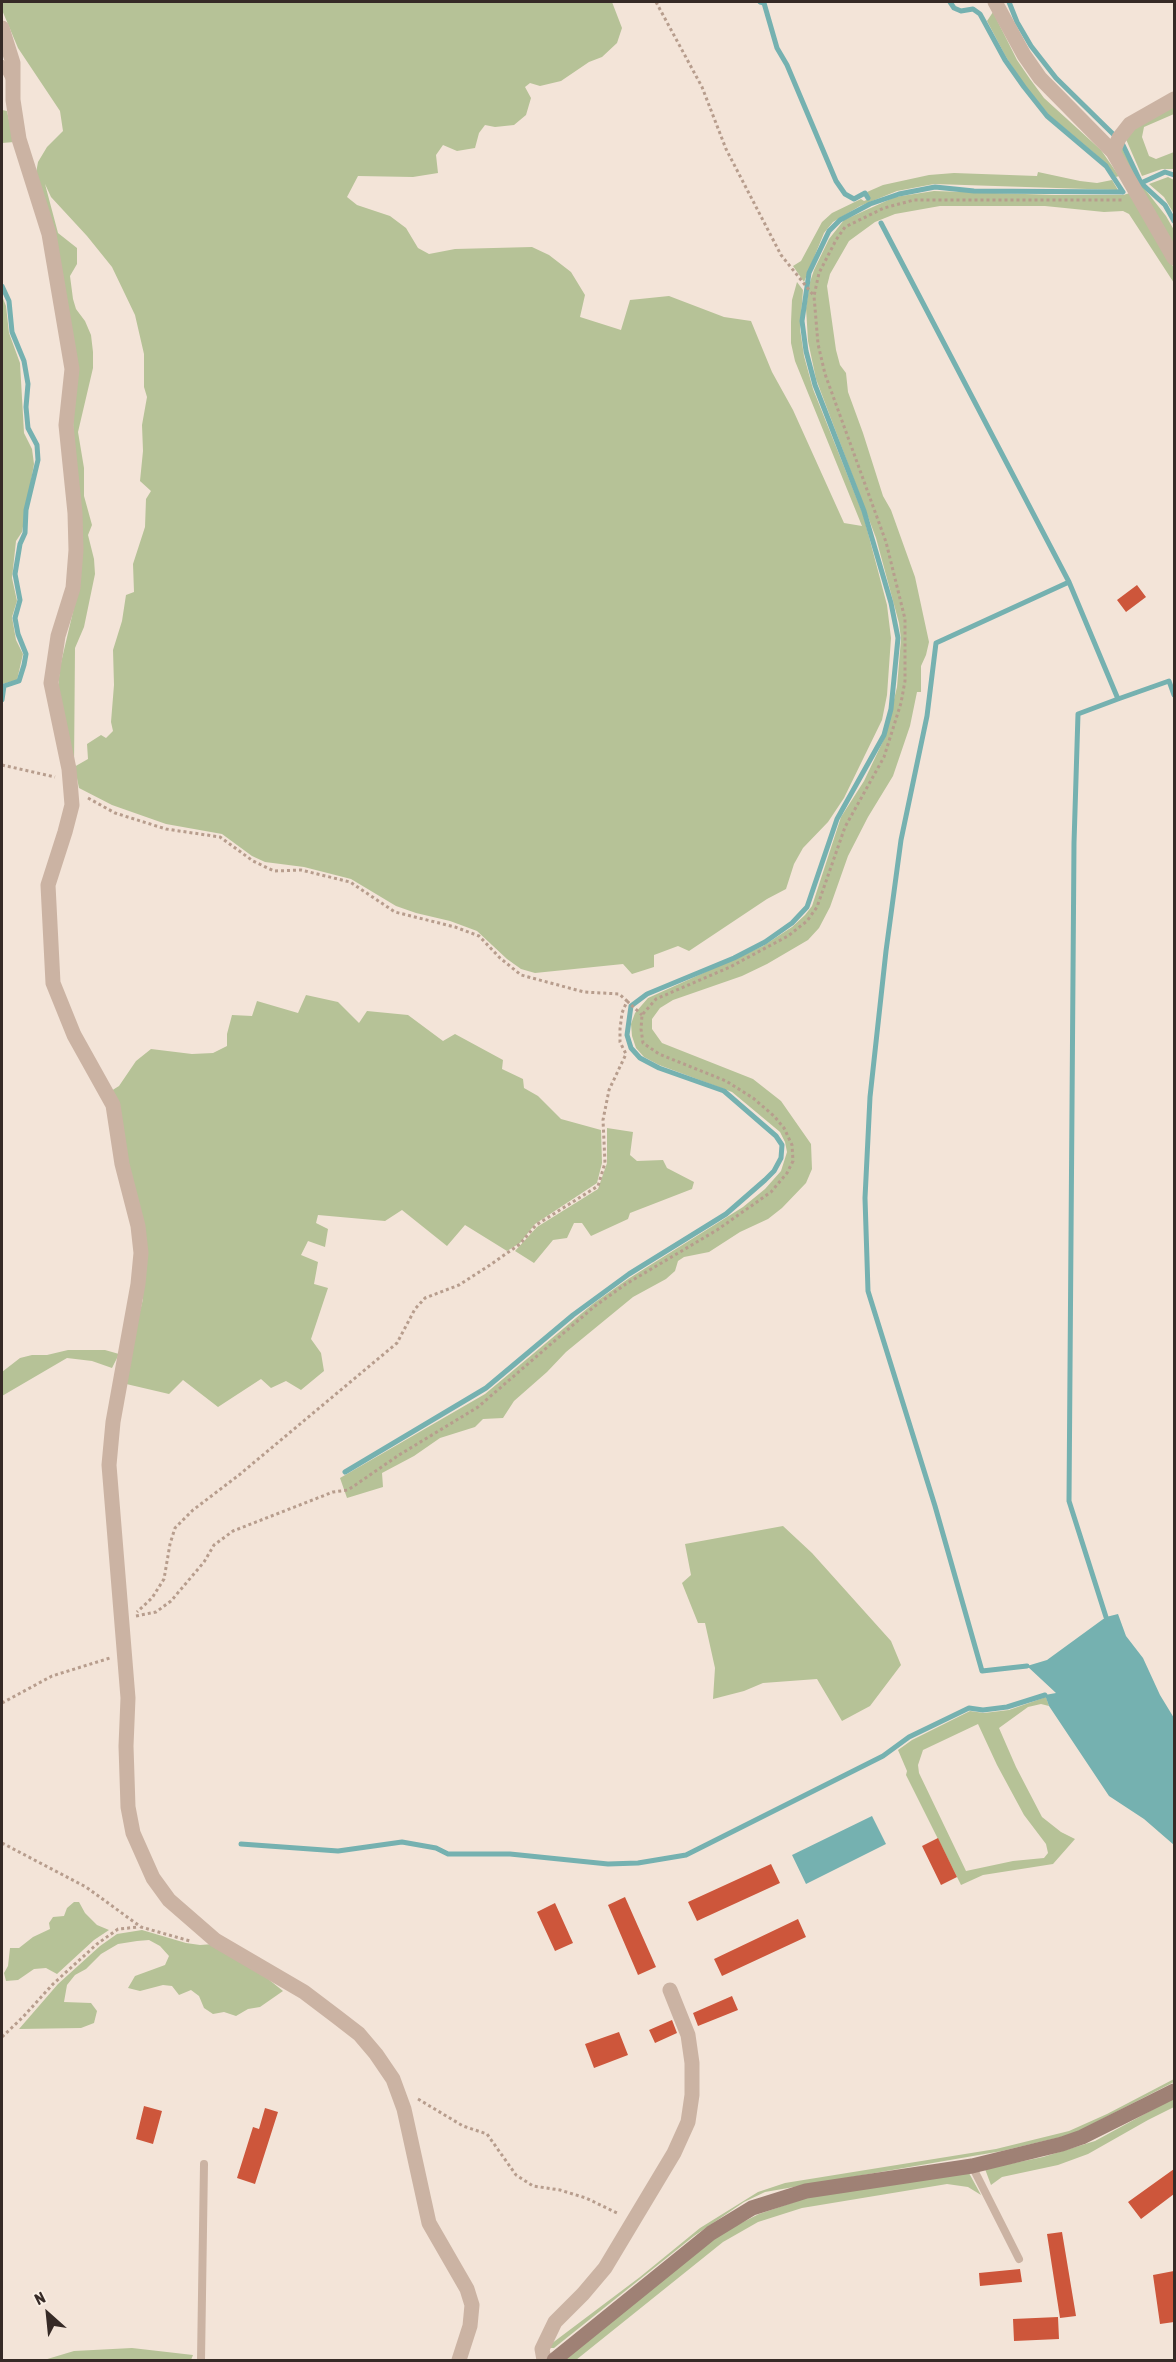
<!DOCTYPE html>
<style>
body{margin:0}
#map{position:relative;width:1176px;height:2362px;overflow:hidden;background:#f3e4d8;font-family:"Asap Condensed",sans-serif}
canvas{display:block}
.frame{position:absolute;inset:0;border:3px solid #362a26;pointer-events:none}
.north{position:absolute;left:18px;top:2284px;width:60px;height:60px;-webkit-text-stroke:4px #faefe4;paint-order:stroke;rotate:333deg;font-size:16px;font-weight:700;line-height:24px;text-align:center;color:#362a26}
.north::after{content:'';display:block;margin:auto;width:21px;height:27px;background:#362a26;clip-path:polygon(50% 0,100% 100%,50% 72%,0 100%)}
</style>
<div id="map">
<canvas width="1176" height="2362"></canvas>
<div class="frame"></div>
<div class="north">N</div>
</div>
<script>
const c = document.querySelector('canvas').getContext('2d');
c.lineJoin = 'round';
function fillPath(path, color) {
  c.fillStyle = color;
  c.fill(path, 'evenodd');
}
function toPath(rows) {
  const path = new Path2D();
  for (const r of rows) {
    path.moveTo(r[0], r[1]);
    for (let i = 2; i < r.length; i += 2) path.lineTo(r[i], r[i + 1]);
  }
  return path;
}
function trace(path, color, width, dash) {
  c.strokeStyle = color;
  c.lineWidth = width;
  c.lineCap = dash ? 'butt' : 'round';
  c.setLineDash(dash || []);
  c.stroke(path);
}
fillPath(toPath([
 [2,2,612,2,622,28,617,43,602,57,589,62,561,81,540,86,530,83,525,87,531,98,526,115,514,125,495,127,485,125,479,133,475,148,457,151,443,145,436,155,438,173,413,177,358,176,347,197,357,205,390,216,406,228,418,248,429,254,455,249,532,247,549,255,571,272,585,295,580,317,621,330,630,300,669,296,724,317,751,321,772,372,793,410,844,523,862,526,795,361,791,343,791,322,792,300,797,282,803,290,800,329,804,356,813,389,863,514,887,605,891,638,887,695,882,720,844,798,828,822,803,848,794,864,786,889,767,899,689,951,678,946,654,955,654,967,632,974,623,964,535,973,521,969,507,959,477,931,450,921,416,913,396,906,351,879,304,867,265,862,252,856,222,834,166,824,112,805,79,788,58,688,60,667,76,599,73,417,78,371,36,173,38,162,47,147,63,131,60,111,18,48,2,10],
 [45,184,51,197,87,236,112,267,135,315,144,354,144,387,147,397,142,425,143,451,140,481,151,491,146,499,145,527,133,564,134,592,126,595,122,621,113,650,114,685,111,722,113,731,106,738,101,735,87,744,88,759,74,767,75,648,84,627,95,574,94,559,88,535,92,525,84,496,84,468,78,432,93,368,93,352,91,335,85,321,76,309,73,299,70,276,77,264,77,248,58,233],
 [993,12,1017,60,1030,79,1044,98,1101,150,1119,176,1116,177,1107,165,1093,152,1049,115,1025,86,1006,57,987,21],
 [1174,105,1174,114,1144,127,1142,137,1149,156,1156,159,1174,152,1174,169,1162,169,1142,176,1125,137,1135,126],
 [2,110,7,111,14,142,2,143],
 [1121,146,1140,183,1166,216,1174,230,1174,248,1119,152],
 [1038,172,1080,181,1097,183,1112,180,1118,190,934,184,897,191,860,206,833,222,824,233,804,282,793,266,801,261,822,222,832,213,861,199,864,201,869,199,867,192,883,185,929,175,954,173,1037,176],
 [1168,177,1174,180,1174,214,1164,197,1149,184],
 [934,191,1055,195,1123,195,1130,193,1174,268,1174,283,1129,214,1123,211,1104,212,1045,206,940,206,895,214,875,222,849,241,830,274,827,286,836,350,840,365,846,373,848,392,863,433,883,496,891,510,915,577,929,642,926,655,921,666,921,692,917,692,910,726,893,776,868,817,848,856,830,907,819,928,808,940,767,964,742,976,673,1000,660,1008,652,1019,652,1029,662,1043,753,1079,781,1101,811,1144,812,1169,806,1183,782,1208,768,1219,740,1232,709,1252,684,1257,678,1261,675,1271,666,1279,633,1297,566,1352,547,1372,514,1401,503,1418,483,1419,475,1427,440,1438,414,1456,382,1473,383,1487,347,1498,340,1478,485,1394,594,1303,628,1279,743,1207,765,1189,781,1171,787,1152,785,1142,780,1132,732,1092,659,1065,644,1057,636,1048,632,1036,631,1024,635,1013,648,998,763,946,792,927,805,915,812,906,841,817,864,781,885,737,897,687,901,639,899,623,876,538,816,379,808,341,806,308,810,282,814,270,829,239,844,220,895,197],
 [2,296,6,306,9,333,20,363,24,433,32,449,34,464,22,532,16,541,12,578,17,601,12,617,16,640,23,654,17,680,3,684,2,687],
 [306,995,338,1002,359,1023,367,1011,408,1015,443,1041,455,1034,503,1060,502,1069,523,1079,524,1088,538,1096,561,1119,601,1130,602,1163,597,1183,535,1224,520,1243,507,1251,465,1225,447,1246,402,1210,385,1221,318,1215,316,1223,328,1229,325,1247,308,1241,301,1255,318,1262,314,1284,328,1288,311,1339,321,1353,324,1371,301,1390,286,1381,271,1388,261,1379,218,1407,183,1380,169,1394,122,1383,143,1299,111,1091,119,1086,136,1061,151,1049,192,1054,213,1053,227,1046,227,1034,232,1015,252,1016,257,1001,298,1013],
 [607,1128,633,1132,630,1155,637,1161,663,1160,667,1168,694,1182,692,1189,630,1213,628,1219,591,1236,582,1223,574,1223,567,1238,553,1240,534,1263,515,1251,537,1227,598,1189,607,1163],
 [68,1350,105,1350,119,1354,112,1368,92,1361,67,1358,2,1396,2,1372,20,1358,32,1355,47,1355],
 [783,1526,812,1553,891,1641,901,1665,870,1706,842,1721,817,1679,763,1683,744,1691,713,1699,715,1668,705,1623,698,1623,682,1583,691,1575,685,1544],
 [1046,1697,1049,1706,1041,1704,1028,1707,999,1728,1016,1767,1042,1817,1061,1832,1075,1839,1053,1864,983,1875,961,1885,906,1775,907,1771,898,1750,912,1740,970,1711,984,1713,1009,1710],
 [978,1724,997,1765,1024,1815,1046,1844,1048,1853,1044,1858,1013,1861,966,1871,919,1773,918,1765,923,1750],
 [74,1902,79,1902,85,1913,97,1925,109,1930,94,1940,57,1974,46,1968,34,1969,18,1980,6,1981,4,1973,8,1966,10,1948,19,1948,33,1937,50,1929,49,1923,53,1917,64,1916,67,1908],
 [142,1930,186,1943,200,1945,214,1944,257,1970,283,1991,260,2007,248,2009,236,2016,224,2012,213,2014,204,2008,199,1996,191,1990,179,1995,172,1986,163,1985,140,1991,128,1988,135,1976,165,1965,169,1956,160,1946,149,1940,137,1941,118,1944,101,1954,86,1969,75,1975,67,1985,64,2002,91,2003,97,2011,94,2023,81,2028,19,2029,58,1984,100,1946,117,1934],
 [1174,2079,1174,2082,1073,2134,1002,2151,765,2192,744,2202,694,2236,554,2348,549,2348,551,2344,640,2277,700,2228,758,2192,785,2183,996,2149,1069,2131,1107,2114],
 [1174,2098,1174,2107,1148,2120,1088,2154,1058,2165,1002,2177,991,2185,985,2169,1043,2157,1095,2141],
 [969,2173,981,2195,968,2187,947,2184,802,2208,758,2222,723,2242,576,2360,559,2360,719,2234,759,2214,812,2196],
 [132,2348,193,2355,191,2360,44,2360,74,2351]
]), '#b6c297');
fillPath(toPath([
 [1118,1614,1126,1636,1143,1658,1160,1695,1174,1718,1174,1845,1144,1819,1109,1796,1049,1706,1045,1695,1056,1693,1027,1666,1047,1660,1106,1617],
 [872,1816,886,1844,806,1884,792,1855]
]), '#75b1b0');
trace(toPath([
 [760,2,764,3,777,48,787,65,836,181,845,194,854,199,865,193,868,198],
 [950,2,954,8,961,11,973,9,980,14,1005,60,1024,87,1047,116,1106,166,1123,192],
 [1009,2,1017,22,1031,46,1056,78,1113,134],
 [1123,145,1141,183,1165,205,1174,221],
 [1141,183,1165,172,1174,175],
 [881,223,1069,582,1118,699,1078,714,1074,843,1069,1501,1106,1617],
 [2,286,9,301,12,332,24,361,28,384,26,407,28,428,37,445,38,460,26,510,25,533,20,544,15,574,20,600,15,618,18,634,26,654,24,665,19,681,4,686,2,700],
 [1118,699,1169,681,1174,695],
 [345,1472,486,1388,573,1315,629,1274,726,1214,765,1180,774,1171,781,1158,782,1145,776,1136,724,1091,659,1068,640,1058,631,1048,627,1035,631,1006,647,994,734,958,765,942,792,923,807,907,837,819,884,735,891,709,898,638,891,603,864,511,815,385,806,351,802,321,809,273,829,231,840,220,870,204,899,194,935,187,974,191,1123,192],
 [1027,1666,982,1671,935,1506,868,1291,865,1198,870,1097,886,951,901,840,927,716,936,643,1069,582],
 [241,1844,338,1851,402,1842,436,1848,448,1854,510,1854,608,1864,638,1863,686,1855,883,1756,909,1737,969,1708,983,1710,1007,1707,1045,1695]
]), '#75b1b0', 5);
fillPath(toPath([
 [1137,585,1146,597,1126,612,1117,600],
 [938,1838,957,1877,941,1885,922,1846],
 [771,1864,780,1883,697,1921,688,1902],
 [625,1897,656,1967,638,1975,608,1905],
 [555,1903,573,1943,555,1951,537,1912],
 [798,1919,806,1937,722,1976,714,1959],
 [732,1996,738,2010,698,2026,693,2013],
 [672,2020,677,2033,655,2043,649,2030],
 [619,2032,628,2055,594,2068,585,2044],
 [144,2106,162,2111,153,2144,136,2139],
 [265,2108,278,2112,255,2184,237,2178,253,2127,259,2129],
 [1174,2169,1174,2194,1141,2219,1128,2202],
 [1062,2232,1076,2316,1060,2318,1047,2234],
 [1020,2269,1022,2282,980,2286,979,2273],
 [1174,2271,1174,2322,1160,2324,1153,2275],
 [1058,2317,1059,2339,1014,2341,1013,2319]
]), '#cd563b');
trace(toPath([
 [656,2,702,87,726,149,781,255,814,296],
 [2,765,55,777],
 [88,798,115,813,166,829,220,837,253,861,274,871,301,870,350,882,395,912,455,927,479,936,500,958,521,975,584,992,619,994,627,1001,622,1013,620,1029,620,1042,626,1054,609,1090,603,1120,605,1163,598,1186,536,1225,520,1244,490,1265,459,1285,425,1298,415,1309,397,1343,239,1475,193,1510,175,1528,170,1544,164,1579,152,1598,137,1612],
 [627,1001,642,1015],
 [136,1616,156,1612,171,1601,204,1562,214,1545,233,1531,333,1492,348,1490,399,1455,478,1407,595,1306,626,1284,717,1230,771,1192,787,1173,793,1161,792,1145,784,1128,774,1116,753,1098,726,1081,659,1054,643,1043,641,1029,642,1015,656,999,730,967,788,936,807,921,817,907,845,827,884,757,901,703,905,681,905,619,886,542,825,374,818,344,814,296,819,273,836,240,845,227,884,208,914,200,1123,200],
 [2,1703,52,1676,110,1658],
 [2,1843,86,1887,141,1927,190,1941],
 [2,2037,23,2017,53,1984,97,1944,118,1929,139,1927],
 [418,2099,463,2126,487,2134,516,2175,533,2186,560,2190,586,2198,619,2214]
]), '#b79d8d', 3, [3, 3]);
trace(toPath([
 [2,64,10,79],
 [972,2166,1019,2259],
 [201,2360,204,2164]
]), '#cbb3a3', 8);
trace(toPath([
 [995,2,1024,55,1040,78,1113,152,1174,258],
 [2,28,13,63,13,100,19,139,49,234,72,369,66,425,75,513,76,550,73,588,58,636,51,683,69,769,72,805,65,832,48,885,53,983,74,1035,113,1105,122,1164,138,1226,141,1253,138,1284,113,1422,109,1465,128,1698,126,1746,128,1807,133,1833,153,1878,169,1900,215,1940,304,1992,337,2017,359,2034,376,2054,393,2079,404,2109,429,2223,467,2289,472,2305,470,2326,459,2360],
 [1113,152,1119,138,1130,124,1174,99],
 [544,2360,542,2349,555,2322,583,2294,605,2268,674,2153,688,2122,692,2095,692,2063,688,2035,670,1990]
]), '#cbb3a3', 15);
trace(toPath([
 [554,2360,711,2233,752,2208,806,2191,972,2166,1062,2144,1082,2137,1174,2091]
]), '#9f8175', 15);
</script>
